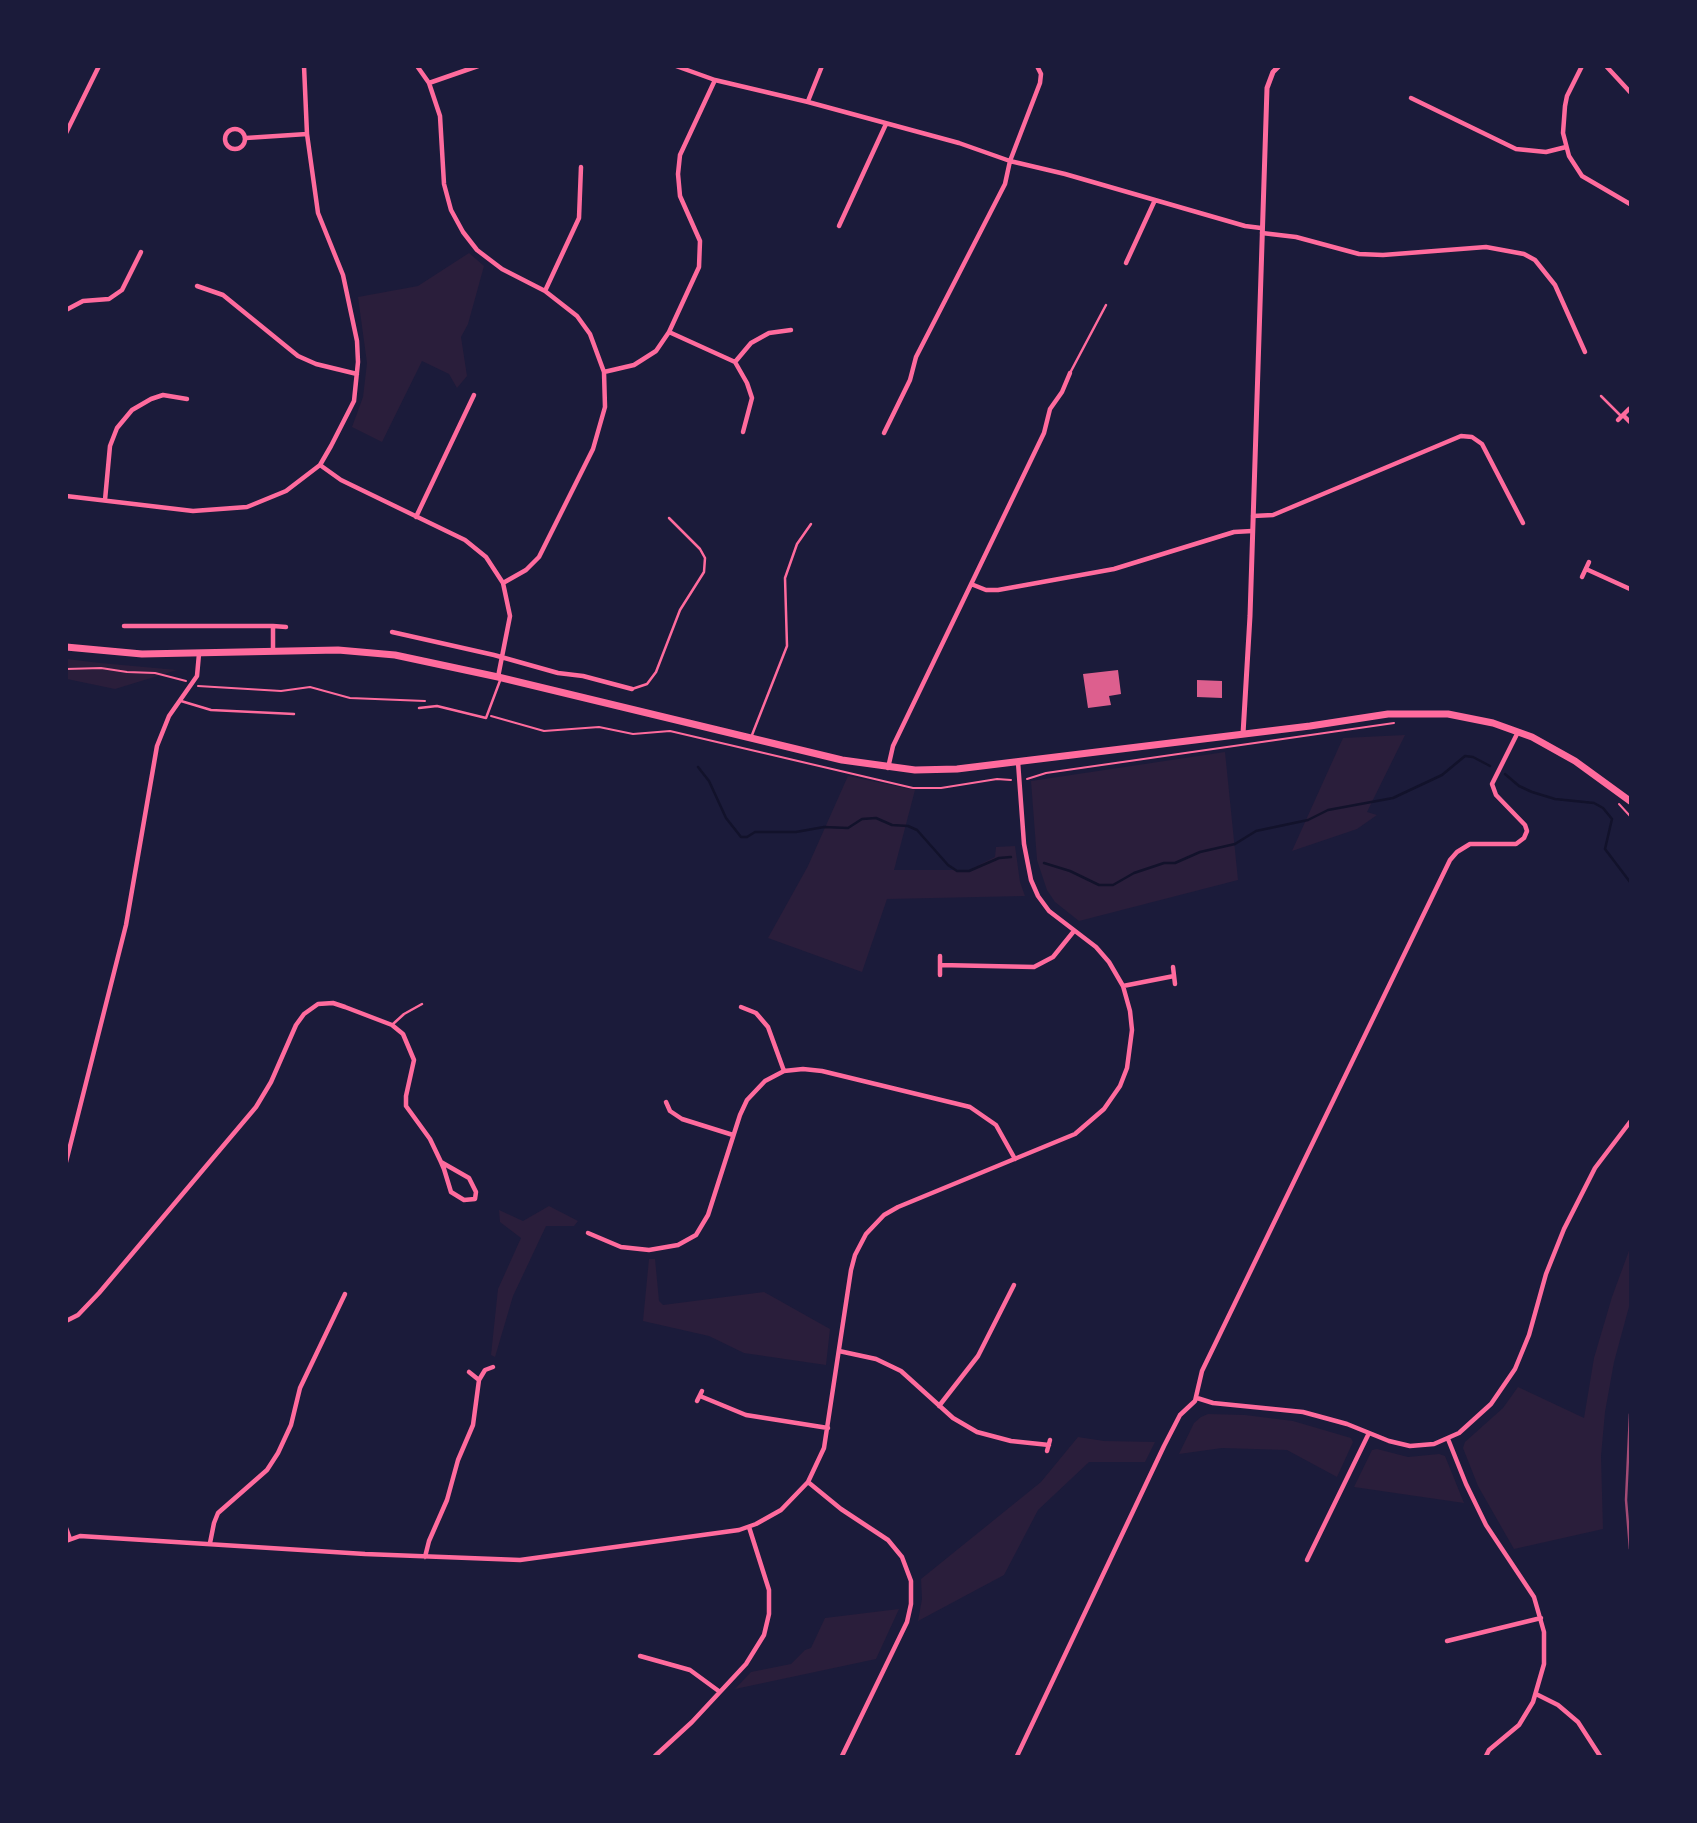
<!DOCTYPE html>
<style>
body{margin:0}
#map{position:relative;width:1697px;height:1823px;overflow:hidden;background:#1b1b3a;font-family:"DM Sans",sans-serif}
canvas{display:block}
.frame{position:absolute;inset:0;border:68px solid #1b1b3a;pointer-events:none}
</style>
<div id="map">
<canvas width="1697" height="1823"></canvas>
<div class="frame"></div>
</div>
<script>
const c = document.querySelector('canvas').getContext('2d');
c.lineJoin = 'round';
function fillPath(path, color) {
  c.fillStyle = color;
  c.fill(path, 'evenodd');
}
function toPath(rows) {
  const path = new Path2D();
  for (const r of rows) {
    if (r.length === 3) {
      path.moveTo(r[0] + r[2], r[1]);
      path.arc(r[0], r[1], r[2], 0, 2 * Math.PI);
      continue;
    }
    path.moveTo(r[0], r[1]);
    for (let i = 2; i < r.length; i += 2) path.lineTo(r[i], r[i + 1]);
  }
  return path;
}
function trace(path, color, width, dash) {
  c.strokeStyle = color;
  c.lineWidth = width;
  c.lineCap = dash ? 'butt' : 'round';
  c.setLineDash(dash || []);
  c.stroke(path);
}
fillPath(toPath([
 [469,253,484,266,468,324,461,337,467,376,457,388,449,374,422,361,382,442,352,427,363,397,367,363,358,297,418,286],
 [67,659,100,663,177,670,115,689,67,679],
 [1405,735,1367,812,1377,815,1357,829,1292,851,1343,738],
 [1225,752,1238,880,1079,921,1055,902,1047,890,1037,860,1031,781],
 [848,776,915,790,894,870,969,870,995,857,996,847,1015,846,1020,882,1025,896,887,899,862,972,768,938,808,866],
 [549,1206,578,1221,574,1226,546,1226,513,1296,495,1357,491,1355,498,1289,521,1238,500,1222,499,1210,523,1221],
 [1630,1248,1630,1303,1614,1362,1605,1412,1601,1456,1603,1529,1514,1549,1478,1486,1463,1448,1465,1442,1503,1408,1518,1387,1584,1418,1594,1358,1612,1297],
 [649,1259,655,1259,659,1301,663,1305,764,1292,830,1329,826,1365,744,1353,709,1336,643,1321],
 [1208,1414,1245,1415,1293,1421,1351,1438,1353,1442,1337,1477,1287,1450,1222,1448,1179,1454,1194,1423,1201,1417],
 [1078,1437,1104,1441,1155,1442,1145,1462,1089,1462,1038,1510,1004,1575,918,1621,922,1599,921,1579,1041,1482],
 [1377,1449,1408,1457,1439,1454,1445,1456,1464,1503,1354,1487,1372,1450],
 [899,1609,876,1659,735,1689,751,1672,791,1664,805,1650,811,1648,825,1618]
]), '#2a1e3b');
trace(toPath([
 [698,767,709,781,726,818,741,837,747,837,755,832,796,832,824,827,848,828,862,819,876,818,892,825,908,826,917,830,948,865,957,871,969,871,999,858,1011,857],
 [1505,774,1519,786,1532,792,1555,799,1594,803,1603,808,1612,819,1605,849,1630,882],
 [1044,863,1070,871,1099,885,1113,885,1134,873,1164,863,1175,863,1200,852,1235,844,1256,831,1308,820,1328,810,1393,798,1442,775,1465,756,1473,757,1490,766]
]), '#12122b', 2.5);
fillPath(toPath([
 [1118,670,1121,694,1109,696,1111,705,1088,708,1083,674],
 [1197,680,1222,681,1222,698,1197,697]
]), '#dd5f8e');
trace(toPath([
 [66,669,101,668,127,672,155,673,186,681],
 [198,686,281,691,310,687,350,698,425,701],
 [491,716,544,731,599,727,633,734,670,731,913,788,941,788,997,779,1011,780],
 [1027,779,1046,773,1394,723],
 [1619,804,1630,816]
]), '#ff6b9d', 2);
trace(toPath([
 [1070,373,1106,305],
 [1601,396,1621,416],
 [632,689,647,684,656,672,680,610,704,572,705,558,700,549,669,518],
 [181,701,211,710,294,714],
 [419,708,437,706,486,718,501,678],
 [752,735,787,646,785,578,797,544,811,524],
 [393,1024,404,1014,422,1004]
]), '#ff6b9d', 2.5);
trace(toPath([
 [417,66,429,83,440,116,444,184,451,210,463,232,477,250,502,269,545,291,577,316,590,334,604,372,605,407,593,449,539,557,526,570,503,583],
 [676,66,715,80,808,102,959,143,1010,161,1065,174,1245,226,1261,228],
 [1582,66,1567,96,1565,106,1563,133,1569,156,1582,176,1630,204],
 [1606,66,1630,92],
 [429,83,478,66],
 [1411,98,1516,149,1546,152,1566,147],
 [808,101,822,66],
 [235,139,10],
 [66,133,99,66],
 [246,138,307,134],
 [839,226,886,124],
 [1262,233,1296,237,1359,254,1383,255,1486,247,1524,254,1535,260,1555,285,1585,352],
 [1126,263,1155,200],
 [197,286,223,295,298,356,316,364,357,374],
 [545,291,579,218,581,167],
 [66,310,83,301,109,299,122,290,141,252],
 [669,332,735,362,747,383,752,398,743,432],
 [735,362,751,343,769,333,791,330],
 [604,372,634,365,656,351,669,332,699,267,700,241,680,196,678,174,680,155,715,80],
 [1623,415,1630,422],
 [1618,420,1629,409],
 [884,433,910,380,916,357,1005,184,1010,161,1040,83,1041,74,1037,66],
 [320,465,341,480,465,540,486,557,503,583,510,616,498,677],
 [66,496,193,511,247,507,286,491,320,465,331,446,354,401,358,362,357,341,343,275,318,213,307,134,304,66],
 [105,500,110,446,117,428,132,410,151,399,163,395,187,399],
 [1253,516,1273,515,1461,436,1472,437,1482,444,1523,523],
 [416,517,474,395],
 [1586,569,1630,589],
 [1582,577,1589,562],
 [971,584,986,590,998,590,1114,569,1234,532,1252,531],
 [124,626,273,626,273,651],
 [273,626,286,627],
 [392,632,494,655,558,673,583,676,632,689],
 [888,768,893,746,1044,433,1050,409,1062,392,1070,373],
 [940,965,1034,967,1053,957,1074,931],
 [1173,967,1175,984],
 [940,975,940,956],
 [1123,986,1174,976],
 [741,1007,756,1013,768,1027,784,1071],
 [666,1102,670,1111,682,1119,733,1135],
 [66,1162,126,925,157,746,169,716,197,676,199,654],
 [588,1233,621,1247,649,1250,678,1245,696,1235,708,1215,740,1115,747,1100,765,1081,784,1071,803,1069,822,1071,970,1107,996,1125,1015,1159],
 [66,1321,78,1315,99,1293,256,1107,271,1082,296,1025,304,1014,318,1004,333,1003,345,1007,392,1025,403,1034,414,1060,406,1096,406,1106,430,1139,441,1162,444,1169,451,1192,464,1200,475,1199,476,1192,469,1178,441,1162],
 [839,1351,876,1359,901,1371,953,1418,977,1432,1011,1441,1049,1445],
 [469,1372,479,1380],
 [700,1396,746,1415,828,1428],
 [1197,1398,1213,1403,1303,1412,1347,1424,1389,1441,1410,1446,1434,1444,1459,1433,1491,1404,1515,1369,1529,1335,1546,1274,1564,1229,1595,1168,1630,1122],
 [697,1401,702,1391],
 [939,1406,978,1356,1014,1285],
 [1448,1439,1466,1484,1486,1525,1534,1597,1544,1632,1544,1664,1533,1702,1519,1725,1489,1750,1486,1756],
 [1047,1451,1050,1440],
 [808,1482,841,1509,888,1540,902,1557,911,1581,911,1604,907,1622,842,1756],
 [66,1528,70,1539],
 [66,1541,80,1536,365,1554,520,1560,739,1530,756,1524,781,1510,808,1482,824,1448,851,1270,855,1255,866,1234,884,1215,898,1207,1075,1134,1104,1109,1120,1086,1127,1068,1132,1030,1130,1011,1123,986,1109,962,1096,947,1049,911,1038,896,1031,880,1024,844,1018,762],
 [210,1543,214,1523,218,1513,267,1470,278,1453,291,1425,300,1388,345,1294],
 [425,1557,429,1541,447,1500,458,1460,473,1425,479,1380,485,1370,493,1367],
 [1307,1560,1369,1433],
 [1447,1641,1541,1618],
 [640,1656,690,1670,720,1692],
 [1536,1694,1558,1705,1578,1722,1600,1756],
 [655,1756,692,1722,746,1664,764,1635,769,1614,769,1590,749,1527],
 [1017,1756,1164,1446,1180,1415,1195,1401,1202,1371,1450,860,1457,852,1470,844,1516,844,1524,838,1527,831,1525,825,1496,795,1492,784,1518,732]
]), '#ff6b9d', 4.5);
trace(toPath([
 [1243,734,1250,616,1267,88,1273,72,1279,66]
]), '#ff6b9d', 5);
trace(toPath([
 [66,647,142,654,338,650,395,655,498,677,842,760,915,770,957,769,1310,726,1388,714,1448,714,1493,723,1532,737,1575,761,1630,801]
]), '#ff6b9d', 7);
trace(toPath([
 [1630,1414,1626,1500,1630,1549]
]), '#a44b75', 2.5);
</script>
